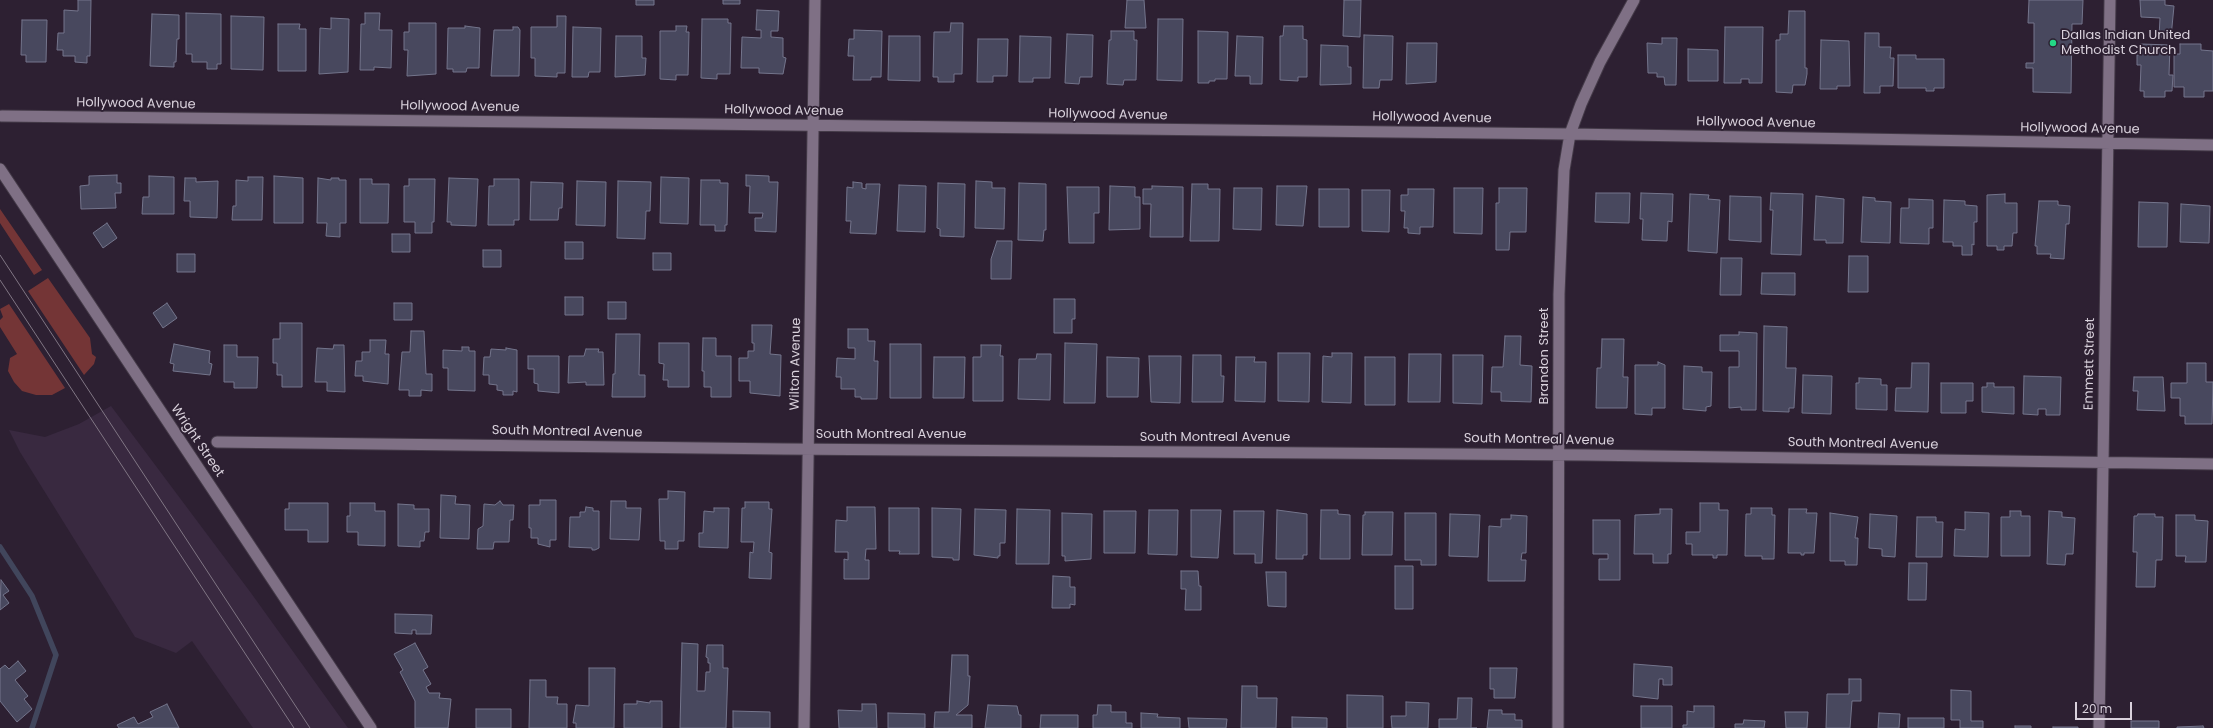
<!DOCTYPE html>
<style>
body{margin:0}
#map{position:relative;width:2213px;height:728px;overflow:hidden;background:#2d2032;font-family:Poppins,sans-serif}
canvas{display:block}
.scale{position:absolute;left:2075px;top:702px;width:57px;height:18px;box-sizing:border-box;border:2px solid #d9d1dc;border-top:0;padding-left:5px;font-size:12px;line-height:14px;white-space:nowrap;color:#d9d1dc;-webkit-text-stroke:3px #2d2032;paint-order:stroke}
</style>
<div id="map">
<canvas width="2213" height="728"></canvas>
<div class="scale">20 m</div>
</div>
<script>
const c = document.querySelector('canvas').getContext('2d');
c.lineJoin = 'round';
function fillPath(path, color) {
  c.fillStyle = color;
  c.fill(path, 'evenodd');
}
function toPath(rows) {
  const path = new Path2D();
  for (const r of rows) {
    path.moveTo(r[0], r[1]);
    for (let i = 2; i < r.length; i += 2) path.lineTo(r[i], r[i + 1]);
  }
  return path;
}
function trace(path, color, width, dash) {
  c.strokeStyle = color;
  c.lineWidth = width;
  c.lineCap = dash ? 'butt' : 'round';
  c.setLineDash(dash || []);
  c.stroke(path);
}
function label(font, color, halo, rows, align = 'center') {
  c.font = font + ' Poppins,sans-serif';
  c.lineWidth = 3.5;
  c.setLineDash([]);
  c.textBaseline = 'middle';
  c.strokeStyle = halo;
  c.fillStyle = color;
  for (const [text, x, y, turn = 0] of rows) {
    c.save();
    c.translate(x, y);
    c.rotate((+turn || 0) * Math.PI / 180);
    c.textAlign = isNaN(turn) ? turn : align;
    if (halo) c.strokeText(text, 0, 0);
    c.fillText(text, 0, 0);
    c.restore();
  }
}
fillPath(toPath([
 [111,406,251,593,348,728,253,728,192,641,176,653,135,637,20,452,9,430,45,437,79,424]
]), '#392940');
fillPath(toPath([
 [0,209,42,270,34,275,0,223],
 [48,278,90,338,92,354,96,357,94,364,84,375,28,291],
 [9,304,65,388,52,395,36,395,22,391,14,382,8,371,10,358,17,354,0,327,0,320,3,317,0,309]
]), '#743536');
trace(toPath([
 [0,547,32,596,56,655,32,728]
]), '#41465c', 5.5);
const building = toPath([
 [78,0,91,0,90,56,87,56,87,63,75,62,75,56,63,56,63,50,57,50,58,33,64,33,64,10,78,11,78,0],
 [636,0,654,0,654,5,636,5,636,0],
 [723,0,740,0,740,4,723,4,723,0],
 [1127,0,1144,0,1146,28,1125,28,1127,0],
 [1344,0,1361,0,1360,37,1343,36,1344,0],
 [2029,0,2083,0,2082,24,2072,24,2071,93,2033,92,2033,68,2026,68,2026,63,2034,63,2034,23,2028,23,2029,0],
 [2140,0,2165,0,2165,5,2174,6,2171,37,2159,37,2160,18,2141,17,2140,0],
 [757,10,779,11,778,31,771,31,771,37,783,38,783,57,786,58,783,74,759,73,759,68,741,68,742,37,761,38,761,30,756,30,757,10],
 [1789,11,1805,11,1805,68,1807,68,1807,74,1805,85,1793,85,1792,93,1776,92,1776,40,1780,40,1780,34,1788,34,1789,11],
 [186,13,221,14,221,64,217,64,217,69,207,69,207,62,192,62,192,54,186,54,186,13],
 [365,13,380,13,379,30,392,30,391,68,374,67,374,70,360,70,361,24,365,24,365,13],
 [152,14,179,15,179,39,177,39,176,62,174,62,174,67,150,66,152,14],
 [231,16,264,17,263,70,231,69,231,16],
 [557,16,566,16,565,73,557,73,557,77,535,76,535,58,531,58,531,27,557,27,557,16],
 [331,18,349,19,348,72,319,74,320,28,331,29,331,18],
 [702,19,728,19,728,23,731,23,730,74,717,74,717,79,701,78,702,19],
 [1158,19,1183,19,1182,81,1157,80,1158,19],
 [22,20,47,20,46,62,26,62,26,55,21,55,22,20],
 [409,23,436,23,436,74,407,76,408,50,404,50,404,32,409,32,409,23],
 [951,23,963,23,962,74,954,74,954,82,938,82,938,77,933,77,934,32,950,32,951,23],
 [278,24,300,24,299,29,306,29,306,71,278,71,278,24],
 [465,26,480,28,479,68,467,68,466,72,453,72,453,69,447,69,448,28,465,28,465,26],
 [676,26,687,26,686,32,689,32,688,75,676,75,676,80,660,79,660,31,676,31,676,26],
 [1284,26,1303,26,1303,39,1307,40,1307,77,1298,77,1298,81,1280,80,1280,36,1283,36,1284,26],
 [513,27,518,27,520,30,519,76,491,76,494,30,513,30,513,27],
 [573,27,601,28,600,72,589,72,588,77,572,77,573,27],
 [1725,27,1763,27,1762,83,1749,83,1749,79,1741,79,1741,83,1724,83,1725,27],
 [854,30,882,31,881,77,871,77,871,80,853,80,854,56,848,56,849,39,854,39,854,30],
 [1111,31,1134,31,1134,40,1137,40,1136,80,1124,80,1123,85,1107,84,1109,40,1111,40,1111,31],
 [1198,31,1228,32,1227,79,1215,79,1215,81,1209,81,1209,83,1198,83,1198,31],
 [1865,33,1879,33,1879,47,1891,47,1890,58,1894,58,1893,86,1880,86,1880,93,1864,93,1865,33],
 [1067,34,1093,35,1092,77,1080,77,1079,84,1065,83,1067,34],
 [1364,35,1393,36,1392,80,1380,80,1379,88,1363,88,1364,35],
 [616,36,642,36,642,58,646,58,645,75,615,77,616,36],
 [889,36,920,36,920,81,888,80,889,36],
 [1020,36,1051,37,1050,78,1033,78,1033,82,1019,82,1020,36],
 [1237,36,1263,37,1262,84,1250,84,1250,76,1235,76,1237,36],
 [1662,38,1677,38,1676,85,1665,85,1664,77,1657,77,1657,73,1648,73,1647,43,1662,44,1662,38],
 [978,39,1008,39,1007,76,993,76,993,82,977,82,978,39],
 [1821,40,1849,41,1850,86,1837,86,1837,89,1820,89,1821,40],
 [1407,43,1437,43,1436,82,1406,84,1407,43],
 [2141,44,2170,45,2169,75,2173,75,2172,91,2165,91,2165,97,2144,97,2144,91,2140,91,2141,65,2137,65,2137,55,2141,55,2141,44],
 [2180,44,2201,44,2201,50,2213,51,2213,91,2204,91,2204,97,2184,97,2184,87,2174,87,2174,54,2180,54,2180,44],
 [1321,45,1348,46,1348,67,1351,67,1351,84,1320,85,1321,45],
 [1688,49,1718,50,1718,81,1688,81,1688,49],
 [1898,55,1916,55,1916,59,1944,59,1944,88,1934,88,1934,91,1926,91,1926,88,1898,88,1898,55],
 [117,175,117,183,121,183,121,193,115,193,116,208,81,209,80,186,89,185,89,176,117,175],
 [746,175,769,176,769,182,778,182,776,232,755,231,755,218,762,218,763,213,749,213,750,186,746,186,746,175],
 [149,176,174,177,174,214,142,214,143,197,149,197,149,176],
 [274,176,303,178,303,223,274,223,274,176],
 [248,177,263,177,262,220,232,220,233,206,236,206,236,180,248,181,248,177],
 [661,177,689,178,688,224,660,223,661,177],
 [185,178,196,178,196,182,218,181,217,218,190,217,190,201,184,201,185,178],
 [318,178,331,180,331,178,339,178,339,180,346,180,346,223,340,223,340,237,326,236,327,223,317,223,318,178],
 [449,178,478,179,476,226,451,225,451,222,447,222,449,178],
 [360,179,372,179,372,184,389,184,388,223,360,223,360,179],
 [409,179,435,179,434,222,432,222,432,233,415,233,415,222,404,222,404,186,409,186,409,179],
 [494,179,519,179,519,220,514,220,514,225,488,225,489,186,494,186,494,179],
 [701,180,720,180,720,183,728,183,727,225,725,225,725,231,715,231,715,225,700,225,701,180],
 [577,181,606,182,605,226,576,225,577,181],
 [618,181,651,182,650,211,646,211,645,239,617,238,618,181],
 [976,181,992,182,992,188,1005,188,1004,229,975,228,976,181],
 [531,182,563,183,562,208,559,208,558,220,530,220,531,182],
 [853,182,862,183,862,188,866,189,866,184,880,184,876,234,850,233,851,221,846,221,847,187,853,188,853,182],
 [938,183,965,184,964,237,940,236,940,229,937,228,938,183],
 [1019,183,1046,184,1046,230,1044,230,1043,241,1018,240,1019,183],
 [1192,184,1208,184,1208,189,1220,189,1219,241,1190,241,1192,184],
 [899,185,926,186,925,232,897,231,899,185],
 [1110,186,1135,187,1135,197,1140,197,1140,229,1109,230,1110,186],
 [1152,186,1183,187,1183,237,1150,237,1151,204,1143,204,1143,189,1152,189,1152,186],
 [1277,186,1307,186,1303,226,1276,225,1277,186],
 [1067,187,1099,187,1099,213,1094,213,1094,243,1069,243,1067,187],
 [1234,188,1262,188,1261,230,1233,229,1234,188],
 [1454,188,1483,188,1482,234,1454,233,1454,188],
 [1499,188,1527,188,1526,232,1510,232,1509,250,1496,250,1496,203,1499,203,1499,188],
 [1319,189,1349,189,1349,227,1319,227,1319,189],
 [1408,189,1434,189,1433,227,1420,227,1420,234,1408,233,1408,228,1404,228,1405,211,1401,211,1401,195,1408,195,1408,189],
 [1362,190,1390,190,1389,232,1362,231,1362,190],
 [1596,193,1630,193,1629,223,1595,222,1596,193],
 [1641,193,1673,194,1672,222,1668,221,1667,241,1642,240,1643,219,1640,219,1641,193],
 [1771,193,1803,194,1801,255,1771,254,1773,210,1770,210,1771,193],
 [1690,194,1709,195,1708,199,1720,200,1717,253,1688,251,1690,194],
 [2005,194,2005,203,2017,203,2017,233,2013,233,2012,246,2004,246,2004,250,1997,250,1997,246,1987,246,1987,195,2005,194],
 [1730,196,1761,197,1761,242,1729,240,1730,196],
 [1816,196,1844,199,1843,243,1826,243,1826,240,1814,240,1816,196],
 [1863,197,1875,198,1875,201,1891,202,1890,243,1861,242,1863,197],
 [1909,199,1933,200,1933,228,1929,228,1929,244,1900,243,1901,208,1909,208,1909,199],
 [1944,200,1965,201,1965,205,1977,206,1977,222,1974,222,1974,245,1972,244,1972,255,1962,255,1962,246,1953,246,1953,242,1943,242,1944,200],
 [2039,201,2058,201,2058,205,2070,206,2069,224,2066,224,2064,259,2050,258,2051,254,2037,254,2037,246,2035,246,2039,201],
 [2139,202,2168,203,2167,247,2138,247,2139,202],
 [2181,204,2210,206,2209,243,2180,242,2181,204],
 [107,223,117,238,103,248,93,233,107,223],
 [392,234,410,234,410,252,392,252,392,234],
 [997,241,1012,241,1011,279,991,279,991,259,997,241],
 [565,242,583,242,583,259,565,259,565,242],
 [483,250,501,250,501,267,483,267,483,250],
 [653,253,671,253,671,270,653,270,653,253],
 [177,254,195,254,195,272,177,272,177,254],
 [1849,256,1868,256,1868,292,1848,292,1849,256],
 [1721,258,1742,258,1741,295,1720,295,1721,258],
 [1762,273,1795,273,1795,295,1761,294,1762,273],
 [565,297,583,297,583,315,565,315,565,297],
 [1054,299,1075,299,1075,319,1072,319,1072,333,1054,333,1054,299],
 [608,302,626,302,626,319,608,319,608,302],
 [167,303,177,318,163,328,153,313,167,303],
 [394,303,412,303,412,320,394,320,394,303],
 [280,323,302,323,302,387,282,387,282,375,277,375,277,363,273,363,273,339,280,339,280,323],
 [752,325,772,325,770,354,781,355,780,396,750,393,750,381,739,381,739,358,748,358,748,351,754,351,754,343,752,343,752,325],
 [1764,326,1787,327,1786,368,1796,368,1794,408,1789,408,1789,412,1763,411,1764,326],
 [848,329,868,329,868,341,875,341,874,361,878,361,877,399,861,399,861,397,855,397,855,389,841,389,841,377,836,377,837,358,855,359,855,348,848,348,848,329],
 [411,331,424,331,426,374,432,374,432,391,421,390,421,396,409,396,409,390,399,390,402,352,410,352,411,331],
 [1739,332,1757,333,1756,410,1741,410,1741,407,1729,408,1729,367,1739,367,1739,351,1720,351,1720,335,1739,335,1739,332],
 [616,334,640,334,639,375,645,375,645,397,612,397,613,374,615,374,616,334],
 [1505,336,1521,336,1520,365,1532,366,1531,402,1501,401,1501,392,1491,392,1492,367,1503,367,1505,336],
 [703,338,716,338,716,356,731,356,731,397,711,397,711,387,704,387,704,371,702,371,703,338],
 [1602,339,1624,339,1623,377,1628,377,1627,408,1596,408,1597,368,1601,368,1602,339],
 [370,340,386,340,385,354,389,354,388,384,363,381,363,376,355,376,356,361,362,361,362,352,370,352,370,340],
 [659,343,689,343,689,387,668,387,668,380,663,380,664,364,659,363,659,343],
 [1065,343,1097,344,1095,403,1064,403,1065,343],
 [174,344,210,351,209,363,212,364,210,375,173,371,174,364,170,363,174,344],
 [890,344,921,344,921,398,890,398,890,344],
 [224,345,237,345,237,357,258,357,257,388,234,388,234,382,224,382,224,345],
 [334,345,344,345,345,392,327,391,327,382,315,382,317,348,333,349,334,345],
 [981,345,1001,345,1000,356,1003,356,1003,401,973,401,973,357,981,357,981,345],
 [462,347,469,347,469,351,475,351,475,391,448,390,448,368,443,368,443,350,462,351,462,347],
 [506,348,517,350,517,392,513,391,513,395,503,395,503,391,497,390,497,385,489,384,489,375,483,375,484,357,490,357,491,349,506,350,506,348],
 [586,349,599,349,598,352,603,352,604,385,586,385,586,382,568,383,569,356,584,356,586,349],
 [1278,353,1310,353,1309,402,1278,401,1278,353],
 [1332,353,1352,353,1351,403,1322,402,1323,356,1332,357,1332,353],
 [1037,354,1051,354,1050,400,1018,399,1019,359,1036,359,1037,354],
 [1409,354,1441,354,1440,402,1408,402,1409,354],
 [1193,355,1221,355,1221,376,1224,376,1223,402,1192,402,1193,355],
 [1453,355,1483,355,1482,404,1453,403,1453,355],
 [528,356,559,356,559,393,538,391,538,384,534,383,534,369,528,369,528,356],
 [1149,356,1181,356,1180,403,1151,402,1149,356],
 [934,357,965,357,964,398,933,398,934,357],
 [1107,357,1139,358,1138,397,1107,397,1107,357],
 [1236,357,1255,357,1254,362,1266,362,1265,402,1235,401,1236,357],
 [1365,357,1395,357,1395,405,1365,405,1365,357],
 [1658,362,1665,365,1665,408,1652,408,1652,415,1635,414,1635,365,1658,365,1658,362],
 [1912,363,1929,363,1928,412,1895,411,1896,388,1911,388,1912,363],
 [2187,363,2206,363,2206,382,2213,382,2212,424,2185,424,2185,416,2180,416,2180,398,2171,398,2171,383,2187,383,2187,363],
 [1684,366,1702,367,1702,372,1712,372,1711,406,1706,407,1706,411,1683,409,1684,366],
 [1803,375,1832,376,1831,414,1802,413,1803,375],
 [2024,376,2061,377,2060,415,2046,415,2046,409,2038,409,2038,415,2023,414,2024,376],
 [2134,377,2163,377,2165,411,2137,410,2138,391,2133,391,2134,377],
 [1859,378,1881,379,1881,385,1887,385,1887,410,1856,409,1856,383,1859,383,1859,378],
 [1941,383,1973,383,1973,401,1966,401,1966,413,1941,413,1941,383],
 [1987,383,1994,383,1994,387,2014,387,2014,414,1982,412,1982,387,1987,387,1987,383],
 [668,491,685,492,684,541,678,541,678,549,665,549,665,541,660,541,659,499,668,499,668,491],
 [441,495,456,496,455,504,470,505,469,539,440,538,441,495],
 [540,500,556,500,556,540,550,540,550,547,538,544,538,538,531,538,531,528,529,528,529,505,540,505,540,500],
 [500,501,503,505,514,505,513,520,510,520,509,542,494,542,493,549,477,549,478,529,483,526,484,504,495,505,500,501],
 [611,501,626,501,626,508,641,508,639,540,610,539,611,501],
 [745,502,769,502,769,509,772,509,769,552,772,553,771,579,749,578,750,552,753,553,754,542,741,542,742,508,745,508,745,502],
 [289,503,328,503,328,542,308,542,308,530,285,530,285,509,289,509,289,503],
 [350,503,375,503,375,511,385,511,385,546,358,545,358,532,347,532,347,516,350,516,350,503],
 [1700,503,1719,503,1719,510,1728,510,1727,555,1717,555,1717,558,1713,558,1713,555,1692,555,1692,544,1686,544,1686,532,1700,532,1700,503],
 [398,504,414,505,414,509,429,509,429,532,425,532,424,541,420,541,420,547,398,546,398,504],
 [586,507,593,508,593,511,599,511,599,548,595,550,592,550,592,548,569,547,570,517,580,517,580,512,585,512,586,507],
 [847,507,875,507,876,549,866,549,865,560,869,560,869,579,844,579,844,559,848,560,848,552,835,552,836,520,847,521,847,507],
 [714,508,729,508,728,548,699,547,699,533,703,533,704,511,714,512,714,508],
 [889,508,919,508,919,554,899,554,900,551,889,551,889,508],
 [932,508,961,509,959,560,953,560,953,558,932,557,932,508],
 [1751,508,1772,508,1772,515,1775,515,1774,559,1762,559,1762,556,1745,556,1746,514,1751,514,1751,508],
 [975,509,1006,510,1005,543,1000,543,1000,556,998,556,998,558,974,555,975,509],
 [1017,509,1050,510,1049,564,1016,564,1017,509],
 [1660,509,1672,509,1671,554,1668,554,1668,563,1653,563,1653,554,1634,554,1635,515,1660,514,1660,509],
 [1789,509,1807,509,1806,513,1817,513,1814,553,1804,553,1804,555,1801,555,1801,553,1788,553,1789,509],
 [1149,510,1178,510,1177,555,1148,554,1149,510],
 [1191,510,1221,510,1218,558,1191,557,1191,510],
 [1277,510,1307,514,1307,555,1303,555,1303,559,1276,559,1277,510],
 [1321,510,1338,510,1338,514,1350,515,1350,559,1320,559,1321,510],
 [1104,511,1136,511,1135,553,1104,553,1104,511],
 [1234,511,1264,511,1262,563,1255,563,1255,554,1234,554,1234,511],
 [2010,511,2021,511,2021,516,2030,516,2030,556,2001,556,2001,517,2010,517,2010,511],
 [2049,511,2062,512,2062,517,2075,518,2073,554,2066,554,2065,565,2047,564,2049,511],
 [1365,512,1393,512,1392,555,1362,555,1363,515,1365,515,1365,512],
 [1965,512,1989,513,1988,557,1954,556,1955,529,1965,530,1965,512],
 [1062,513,1092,514,1091,559,1065,561,1065,556,1062,556,1062,513],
 [1405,513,1436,513,1436,565,1421,565,1421,560,1405,560,1405,513],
 [1830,513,1858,517,1855,538,1858,538,1857,565,1845,565,1845,561,1830,561,1830,513],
 [1450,514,1480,515,1478,557,1449,556,1450,514],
 [1870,514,1897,516,1895,557,1882,556,1882,549,1869,548,1870,514],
 [2138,514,2155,514,2155,517,2163,517,2162,560,2156,560,2155,587,2136,587,2137,552,2133,552,2134,516,2137,516,2138,514],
 [1511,515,1527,516,1526,553,1522,553,1521,560,1526,560,1525,581,1488,581,1489,526,1501,527,1501,519,1511,519,1511,515],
 [2176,515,2195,515,2195,520,2208,521,2206,562,2185,562,2186,556,2176,556,2176,515],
 [1917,517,1936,517,1936,522,1943,522,1942,557,1916,557,1917,517],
 [1593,520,1620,520,1620,580,1599,580,1599,559,1608,559,1608,554,1593,554,1593,520],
 [1909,563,1927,563,1926,600,1908,600,1909,563],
 [1395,566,1413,566,1413,609,1395,609,1395,566],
 [1181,571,1198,571,1199,586,1201,586,1201,610,1185,610,1186,589,1181,589,1181,571],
 [1266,572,1286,572,1286,607,1268,606,1266,572],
 [1053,576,1070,577,1070,587,1075,587,1075,605,1070,604,1070,608,1052,608,1053,576],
 [1,580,9,591,3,595,9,603,0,610,1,580],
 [395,614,432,615,431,634,416,634,416,630,412,630,412,634,395,633,395,614],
 [415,643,428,667,423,670,431,684,426,687,429,693,440,693,439,698,451,699,448,728,415,728,415,701,400,672,403,670,394,654,415,643],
 [682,643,698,644,697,691,705,691,706,672,710,672,710,663,708,663,708,658,706,657,707,645,723,645,723,668,728,668,726,728,680,728,682,643],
 [952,655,968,655,968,676,970,676,968,705,956,715,972,715,972,728,934,728,935,712,949,712,952,655],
 [18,661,26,671,15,680,28,696,24,699,32,709,17,722,0,701,0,669,5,665,9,669,18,661],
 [1634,664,1672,667,1672,685,1663,685,1663,679,1659,679,1658,699,1633,696,1634,664],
 [589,668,615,668,614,728,576,728,576,723,573,723,576,705,589,706,589,668],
 [1490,668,1517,668,1515,698,1494,698,1494,689,1490,689,1490,668],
 [1849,679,1861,679,1861,701,1852,701,1850,728,1826,728,1827,694,1849,694,1849,679],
 [530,680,546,680,546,697,558,697,557,704,567,704,567,728,529,728,530,680],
 [1242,686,1257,686,1257,698,1277,698,1276,728,1241,728,1242,686],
 [1951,690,1971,691,1971,721,1983,721,1983,728,1960,728,1960,720,1951,720,1951,690],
 [1347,695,1383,696,1383,728,1347,728,1347,695],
 [1458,698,1472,698,1471,728,1477,728,1439,728,1439,719,1457,719,1458,698],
 [637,701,650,703,650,701,662,701,662,728,624,728,624,704,637,704,637,701],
 [1406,702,1429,703,1428,728,1392,728,1391,716,1406,716,1406,702],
 [167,704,179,728,119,728,117,725,134,717,138,724,153,717,150,712,167,704],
 [862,704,876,704,877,728,839,728,838,710,862,711,862,704],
 [988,705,1017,706,1019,715,1021,715,1021,728,985,728,988,705],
 [1098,705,1111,705,1111,712,1126,712,1126,723,1132,723,1132,728,1093,728,1093,715,1097,715,1098,705],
 [1641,706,1672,706,1672,728,1641,728,1641,706],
 [1694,706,1714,706,1714,728,1683,728,1683,725,1687,725,1687,711,1694,712,1694,706],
 [476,709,511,709,511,728,476,728,476,709],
 [1489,710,1502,710,1502,714,1515,714,1515,720,1522,720,1522,728,1487,728,1489,710],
 [733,711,770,712,770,728,733,728,733,711],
 [1785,712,1808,712,1807,728,1786,728,1785,712],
 [888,713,925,714,925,728,888,728,888,713],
 [1141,713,1158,714,1157,717,1180,718,1180,728,1141,728,1141,713],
 [1879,713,1900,714,1899,728,1878,728,1879,713],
 [1041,715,1078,715,1078,728,1040,728,1041,715],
 [1292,717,1327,718,1327,728,1292,728,1292,717],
 [1188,718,1227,719,1226,728,1189,728,1188,718],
 [1908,718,1944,718,1944,728,1908,728,1908,718],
 [1744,720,1765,721,1764,728,1735,728,1735,724,1743,724,1744,720],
 [2131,721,2159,721,2159,728,2131,728,2131,721],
 [2015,726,2031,726,2031,728,2015,728,2015,726],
 [2203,726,2204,728,2177,728,2177,727,2203,726],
 [2053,727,2078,727,2078,728,2053,728,2053,727]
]);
fillPath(building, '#48485e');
trace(building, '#74758c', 1);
const minor = toPath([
 [2,116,1570,134,2213,145],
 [217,442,784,449,1585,455,2213,464],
 [804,728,815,0],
 [1558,728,1559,294,1564,170,1570,134,1581,104,1600,62,1634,0],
 [2099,728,2110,0]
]);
const tertiary = toPath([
 [0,169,371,728]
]);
trace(minor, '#443a48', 13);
trace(tertiary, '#443a48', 13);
trace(minor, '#7f7085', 11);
trace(tertiary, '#7f7085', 11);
trace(toPath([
 [0,255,310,728],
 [0,280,294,728]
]), '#807684', 1);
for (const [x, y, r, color] of [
 [2053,43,4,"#24d886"]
]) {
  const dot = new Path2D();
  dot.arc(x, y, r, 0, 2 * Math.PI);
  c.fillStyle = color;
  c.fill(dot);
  trace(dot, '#2d2032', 1.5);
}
label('13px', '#d9d1dc', '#2d2032', [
 ["Dallas Indian United",2061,36],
 ["Methodist Church",2061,51]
], 'left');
label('13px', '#d9d1dc', '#2d2032', [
 ["Hollywood Avenue",136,104,1],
 ["Hollywood Avenue",460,107,1],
 ["Hollywood Avenue",784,111,1],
 ["Hollywood Avenue",1108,115,1],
 ["Hollywood Avenue",1432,118,1],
 ["Hollywood Avenue",1756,123,1],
 ["Hollywood Avenue",2080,129,1],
 ["Brandon Street",1545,356,-90],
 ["Wilton Avenue",796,364,-89],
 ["Emmett Street",2090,364,-89],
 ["South Montreal Avenue",567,432,1],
 ["South Montreal Avenue",891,435],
 ["South Montreal Avenue",1215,438],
 ["South Montreal Avenue",1539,440,1],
 ["Wright Street",197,441,56],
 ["South Montreal Avenue",1863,444,1]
]);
</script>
